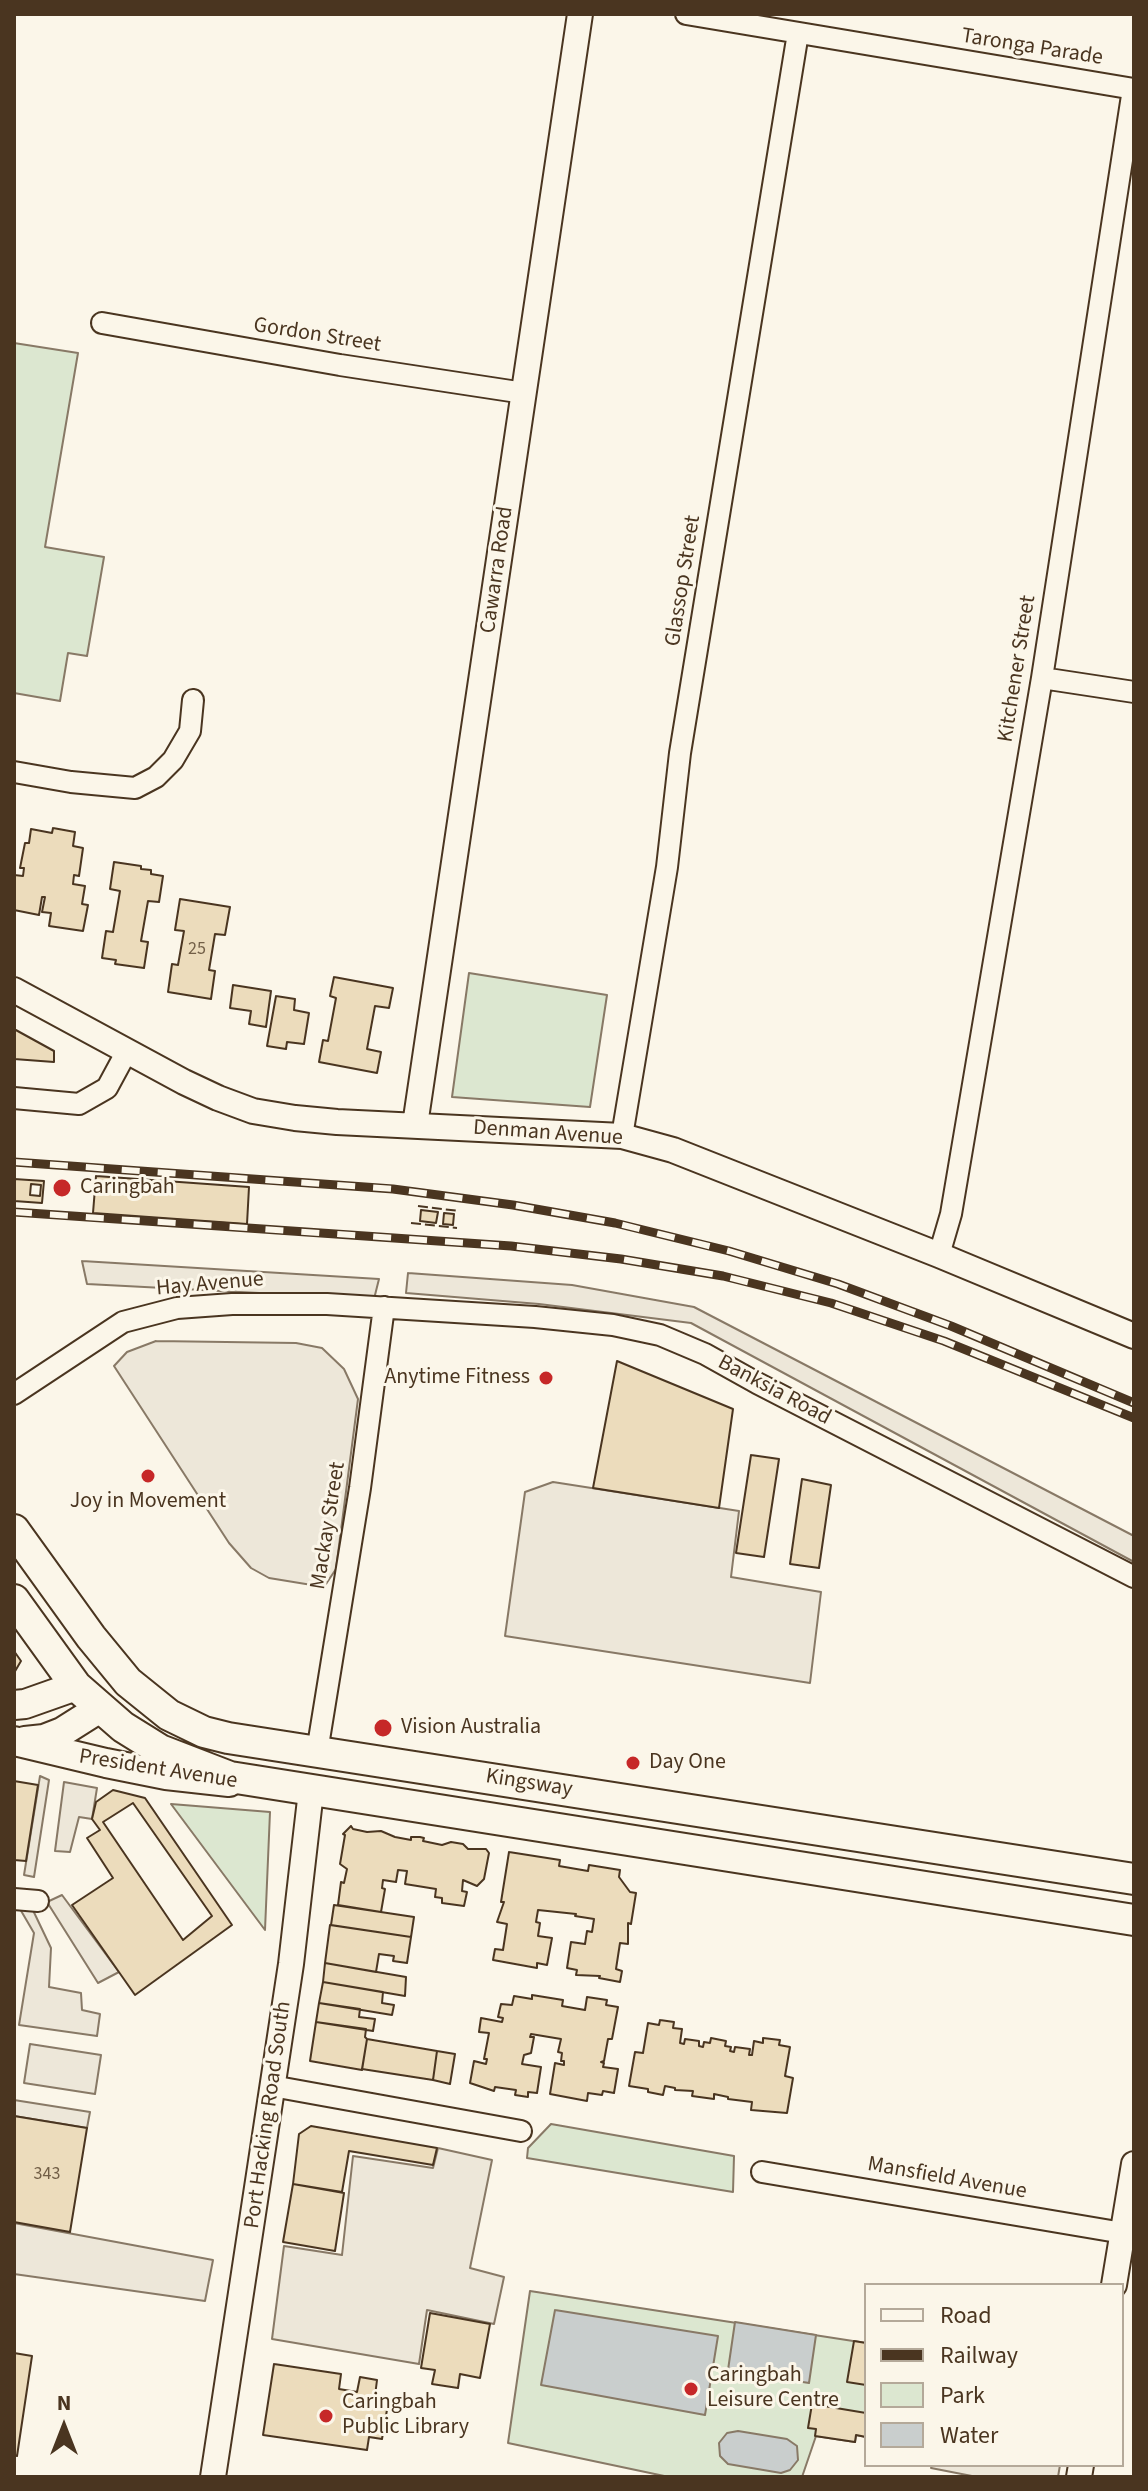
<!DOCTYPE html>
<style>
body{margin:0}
#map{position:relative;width:1148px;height:2491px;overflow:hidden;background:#fbf6e9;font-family:"Source Sans 3",sans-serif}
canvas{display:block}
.frame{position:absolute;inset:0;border:16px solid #4a3520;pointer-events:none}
.legend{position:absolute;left:864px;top:2283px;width:260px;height:184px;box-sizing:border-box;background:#fbf6e9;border:2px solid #b4a999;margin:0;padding:10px 14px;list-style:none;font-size:24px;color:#4a3520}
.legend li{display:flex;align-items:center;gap:16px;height:40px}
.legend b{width:40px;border:2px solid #b4a999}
.north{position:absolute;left:24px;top:2387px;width:80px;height:80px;-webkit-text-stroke:6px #fbf6e9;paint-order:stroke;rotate:0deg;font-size:22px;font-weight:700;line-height:32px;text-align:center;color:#4a3520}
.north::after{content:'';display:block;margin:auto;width:28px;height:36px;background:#4a3520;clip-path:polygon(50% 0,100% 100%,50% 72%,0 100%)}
</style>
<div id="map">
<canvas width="1148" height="2491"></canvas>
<div class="frame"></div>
<ul class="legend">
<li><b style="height:10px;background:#fbf6e9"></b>Road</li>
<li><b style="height:10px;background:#4a3520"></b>Railway</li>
<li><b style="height:22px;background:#dce7d0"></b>Park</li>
<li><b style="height:22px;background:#c9cecd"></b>Water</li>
</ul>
<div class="north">N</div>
</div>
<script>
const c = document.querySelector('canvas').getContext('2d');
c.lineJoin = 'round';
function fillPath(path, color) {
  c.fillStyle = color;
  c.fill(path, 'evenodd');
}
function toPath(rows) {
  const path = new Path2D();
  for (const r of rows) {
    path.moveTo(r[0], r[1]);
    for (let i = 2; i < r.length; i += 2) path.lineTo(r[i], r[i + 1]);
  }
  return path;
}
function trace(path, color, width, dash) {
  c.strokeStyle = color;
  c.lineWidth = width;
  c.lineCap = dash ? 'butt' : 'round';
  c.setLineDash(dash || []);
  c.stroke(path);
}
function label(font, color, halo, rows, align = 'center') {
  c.font = font + ' "Source Sans 3",sans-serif';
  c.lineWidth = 6;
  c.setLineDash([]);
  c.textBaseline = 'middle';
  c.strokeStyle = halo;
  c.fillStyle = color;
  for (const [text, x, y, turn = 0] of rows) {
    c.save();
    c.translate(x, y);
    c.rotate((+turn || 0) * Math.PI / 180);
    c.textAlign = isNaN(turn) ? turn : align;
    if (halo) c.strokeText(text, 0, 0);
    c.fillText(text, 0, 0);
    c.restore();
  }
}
const green = toPath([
 [14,343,78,353,45,547,104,557,87,656,68,653,60,701,14,693,14,343],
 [469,973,607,995,590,1107,452,1097,469,973],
 [171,1804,270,1812,265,1930,171,1804],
 [551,2124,734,2156,733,2192,527,2158,528,2148,551,2124],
 [530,2291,866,2343,866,2437,856,2435,855,2442,816,2436,802,2477,669,2477,508,2443,530,2291]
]);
fillPath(green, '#dce7d0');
trace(green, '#887966', 2);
const parking = toPath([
 [82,1261,379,1279,374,1299,87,1284,82,1261],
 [408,1273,572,1285,694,1307,1134,1536,1134,1562,691,1323,539,1304,406,1293,408,1273],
 [156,1341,296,1343,322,1348,344,1369,358,1399,336,1569,324,1587,269,1578,251,1568,229,1543,114,1366,127,1352,156,1341],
 [553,1482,739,1511,731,1577,821,1592,810,1683,505,1636,525,1492,553,1482],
 [40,1776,49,1780,34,1877,24,1875,40,1776],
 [64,1782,97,1788,92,1819,79,1817,70,1852,55,1851,64,1782],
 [62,1895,119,1972,98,1983,47,1902,62,1895],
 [30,1904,51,1948,49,1987,81,1993,82,2010,100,2014,97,2036,19,2025,34,1933,20,1909,30,1904],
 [30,2044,101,2055,95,2094,24,2083,30,2044],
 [14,2100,90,2112,87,2128,14,2116,14,2100],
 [438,2148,492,2160,470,2268,504,2277,494,2324,427,2310,419,2364,272,2339,284,2246,342,2255,353,2156,433,2168,438,2148],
 [14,2223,213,2260,205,2301,14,2274,14,2223],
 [932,2465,1060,2465,1058,2477,977,2477,931,2468,932,2465]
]);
fillPath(parking, '#ede7d9');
trace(parking, '#887966', 2);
const water = toPath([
 [555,2310,718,2336,705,2415,541,2385,555,2310],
 [735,2322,816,2335,809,2383,728,2370,735,2322],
 [738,2431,787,2439,797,2446,798,2460,790,2470,781,2473,728,2464,720,2456,719,2443,727,2433,738,2431]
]);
fillPath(water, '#c9cecd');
trace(water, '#887966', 2);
const building = toPath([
 [53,828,75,832,73,846,83,848,79,876,74,875,73,884,85,886,82,904,88,905,83,931,49,926,51,913,42,912,45,897,42,897,39,915,14,910,14,875,23,876,24,868,20,868,25,843,29,843,31,829,52,833,53,828],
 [114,862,141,866,141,869,151,870,151,874,163,876,159,902,148,901,141,941,148,942,144,968,115,964,116,960,102,958,106,931,113,932,120,891,110,889,114,862],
 [180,899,230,907,225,935,215,934,209,970,215,971,211,999,168,992,172,964,178,965,184,931,175,930,180,899],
 [334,977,393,988,389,1008,375,1006,367,1049,381,1052,377,1073,319,1062,323,1040,328,1041,336,998,330,996,334,977],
 [233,985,271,991,266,1027,249,1024,251,1011,230,1008,233,985],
 [276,996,295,999,294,1010,309,1013,304,1044,287,1042,286,1049,267,1046,276,996],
 [14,1029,54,1051,54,1062,14,1059,14,1029],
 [96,1176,249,1187,247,1224,93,1213,96,1176],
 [14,1179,44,1181,42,1203,14,1201,14,1179],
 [31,1184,41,1185,40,1196,30,1195,31,1184],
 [421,1210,438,1212,436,1223,420,1221,421,1210],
 [444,1213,454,1214,453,1225,443,1224,444,1213],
 [617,1361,733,1409,719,1508,593,1488,617,1361],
 [751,1455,779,1459,764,1557,736,1553,751,1455],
 [802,1479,831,1485,819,1568,790,1564,802,1479],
 [14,1651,21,1661,14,1673,14,1651],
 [14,1781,38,1785,26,1861,14,1860,14,1781],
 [113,1790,145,1798,232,1925,135,1995,72,1905,113,1878,87,1838,100,1830,92,1819,96,1802,113,1790],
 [133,1803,212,1916,183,1940,103,1822,133,1803],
 [351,1826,353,1829,367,1832,381,1831,395,1837,411,1840,411,1837,420,1837,424,1838,423,1841,442,1845,451,1842,463,1844,468,1849,486,1849,489,1853,484,1879,477,1886,463,1880,462,1891,467,1892,464,1906,442,1903,442,1898,435,1897,436,1889,405,1884,407,1871,398,1870,396,1882,383,1880,382,1888,385,1889,381,1912,338,1905,341,1882,344,1883,347,1869,340,1864,345,1835,343,1834,351,1826],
 [509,1852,560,1860,559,1866,588,1871,589,1865,620,1870,619,1877,630,1892,636,1893,631,1924,628,1923,628,1944,620,1943,616,1969,622,1971,620,1982,599,1978,600,1976,576,1975,577,1970,567,1968,571,1942,585,1944,587,1931,592,1932,594,1919,575,1916,576,1914,538,1910,536,1922,540,1923,538,1936,552,1938,547,1965,537,1963,537,1968,493,1960,495,1949,503,1950,507,1924,497,1922,504,1902,501,1902,509,1852],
 [334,1905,414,1917,411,1937,331,1925,334,1905],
 [330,1925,411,1937,407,1963,393,1961,394,1956,379,1954,376,1972,325,1963,330,1925],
 [325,1963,406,1977,405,1996,323,1982,325,1963],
 [323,1982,383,1992,382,2003,394,2005,392,2015,319,2003,323,1982],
 [532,1995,563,2000,562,2006,585,2010,587,1997,607,2000,606,2005,618,2007,612,2039,608,2039,604,2061,601,2062,604,2063,603,2067,618,2069,614,2093,603,2091,602,2095,588,2093,587,2101,550,2094,555,2063,564,2065,564,2061,561,2061,562,2053,558,2052,561,2039,531,2034,530,2037,534,2037,531,2053,524,2055,522,2064,541,2067,537,2093,528,2092,528,2097,515,2095,516,2090,495,2087,494,2091,470,2083,474,2061,486,2064,487,2059,484,2059,489,2033,479,2032,481,2018,502,2022,503,2018,498,2017,501,2004,512,2005,514,1996,532,1999,532,1995],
 [319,2003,360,2009,359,2017,375,2019,373,2031,316,2022,319,2003],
 [660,2020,674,2022,673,2028,682,2029,680,2043,684,2044,685,2039,699,2041,699,2046,703,2047,704,2042,710,2043,711,2038,726,2041,725,2046,731,2047,730,2051,734,2052,735,2047,750,2049,749,2055,752,2055,754,2041,763,2043,763,2038,780,2040,779,2045,790,2047,785,2076,793,2078,787,2113,751,2110,752,2102,728,2099,728,2097,714,2094,714,2099,692,2096,693,2091,675,2090,675,2088,665,2086,663,2095,648,2092,648,2089,629,2086,635,2052,643,2053,648,2023,659,2025,660,2020],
 [316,2022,366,2029,365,2037,367,2039,362,2070,310,2061,316,2022],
 [367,2039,437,2051,433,2080,362,2069,367,2039],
 [437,2051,455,2054,450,2084,433,2080,437,2051],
 [14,2116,87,2128,70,2232,14,2222,14,2116],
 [311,2126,437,2148,433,2165,349,2151,342,2192,293,2184,299,2134,311,2126],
 [293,2184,344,2193,335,2251,283,2242,293,2184],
 [430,2313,490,2324,480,2378,460,2374,458,2388,432,2384,435,2370,421,2368,430,2313],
 [854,2341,866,2343,866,2385,847,2382,854,2341],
 [14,2353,32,2356,17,2456,14,2455,14,2353],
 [274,2364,341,2374,339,2389,357,2392,360,2377,377,2380,375,2396,389,2398,382,2439,369,2437,367,2450,263,2435,274,2364],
 [812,2404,866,2413,866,2437,856,2435,855,2442,815,2436,816,2429,808,2428,812,2404]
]);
fillPath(building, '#ecdcbc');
trace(building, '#4a3520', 2);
const minor = toPath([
 [686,14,1134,89],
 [102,323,340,365,524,393],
 [1042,678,1134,692],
 [14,772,71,782,135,788,156,777,173,760,190,731,193,700],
 [14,1098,79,1104,107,1088,127,1051],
 [622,1136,667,867,680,753,798,33],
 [939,1255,951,1214,1042,678,1133,89],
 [14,1394,123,1322,177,1308,232,1304,327,1304,535,1317,613,1325,660,1335,705,1354,757,1383,1134,1577],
 [317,1752,360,1488,384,1307],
 [14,1899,38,1901],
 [272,2086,521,2131],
 [762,2172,1123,2233]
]);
const tertiary = toPath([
 [14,990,184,1082,218,1098,253,1111,295,1118,337,1122,622,1136,673,1150,939,1255,1134,1336],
 [415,1125,580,14],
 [1114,2285,1134,2164],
 [213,2477,291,1964,311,1791],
 [1079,2477,1081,2465]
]);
const secondary = toPath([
 [14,1705,25,1704,76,1686],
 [14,1741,106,1763,166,1775,229,1782],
 [25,1741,44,1739,62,1732,100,1708]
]);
const primary = toPath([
 [14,1530,91,1637,128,1682,169,1715,204,1732,228,1738,1134,1879],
 [14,1600,76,1686,123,1727,160,1750,230,1777,1134,1920]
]);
trace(minor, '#4a3520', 24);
trace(tertiary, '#4a3520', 28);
trace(secondary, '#4a3520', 32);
trace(primary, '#4a3520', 34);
trace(minor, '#fbf6e9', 20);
trace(tertiary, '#fbf6e9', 24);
trace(secondary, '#fbf6e9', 28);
trace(primary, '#fbf6e9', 30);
const rail = toPath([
 [14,1162,393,1189,513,1205,615,1223,729,1251,838,1284,951,1326,1134,1403],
 [14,1212,511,1246,621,1259,723,1276,831,1303,944,1341,1134,1418]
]);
trace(rail, '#4a3520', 9);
trace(rail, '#fbf6e9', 6, [18]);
trace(toPath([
 [418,1206,459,1211],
 [411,1223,457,1228]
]), '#4a3520', 2, [10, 4]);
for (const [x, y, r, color] of [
 [62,1188,10,"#c62828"],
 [546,1378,8,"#c62828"],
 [148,1476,8,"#c62828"],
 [383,1728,10,"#c62828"],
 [633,1763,8,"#c62828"],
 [691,2389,8,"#c62828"],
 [326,2416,8,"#c62828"]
]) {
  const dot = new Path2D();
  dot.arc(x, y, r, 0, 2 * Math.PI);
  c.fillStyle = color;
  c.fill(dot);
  trace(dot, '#fbf6e9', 3);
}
label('18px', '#725f47', null, [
 ["25",197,950],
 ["343",47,2175]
]);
label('22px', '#4a3520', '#fbf6e9', [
 ["Taronga Parade",1032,48,9],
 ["Gordon Street",317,336,9],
 ["Cawarra Road",498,570,-82],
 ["Glassop Street",684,581,-81],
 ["Kitchener Street",1018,669,-81],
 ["Denman Avenue",548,1134,4],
 ["Hay Avenue",210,1285,-5],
 ["Banksia Road",774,1391,28],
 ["Mackay Street",329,1526,-81],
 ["President Avenue",158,1770,9],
 ["Kingsway",529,1784,9],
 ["Port Hacking Road South",269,2115,-82],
 ["Mansfield Avenue",947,2179,10]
]);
label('22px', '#4a3520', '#fbf6e9', [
 ["Caringbah",80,1188],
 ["Anytime Fitness",530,1378,"right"],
 ["Joy in Movement",148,1502,"center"],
 ["Vision Australia",401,1728],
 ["Day One",649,1763],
 ["Caringbah",707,2376],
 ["Leisure Centre",707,2401],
 ["Caringbah",342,2403],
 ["Public Library",342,2428]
], 'left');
</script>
